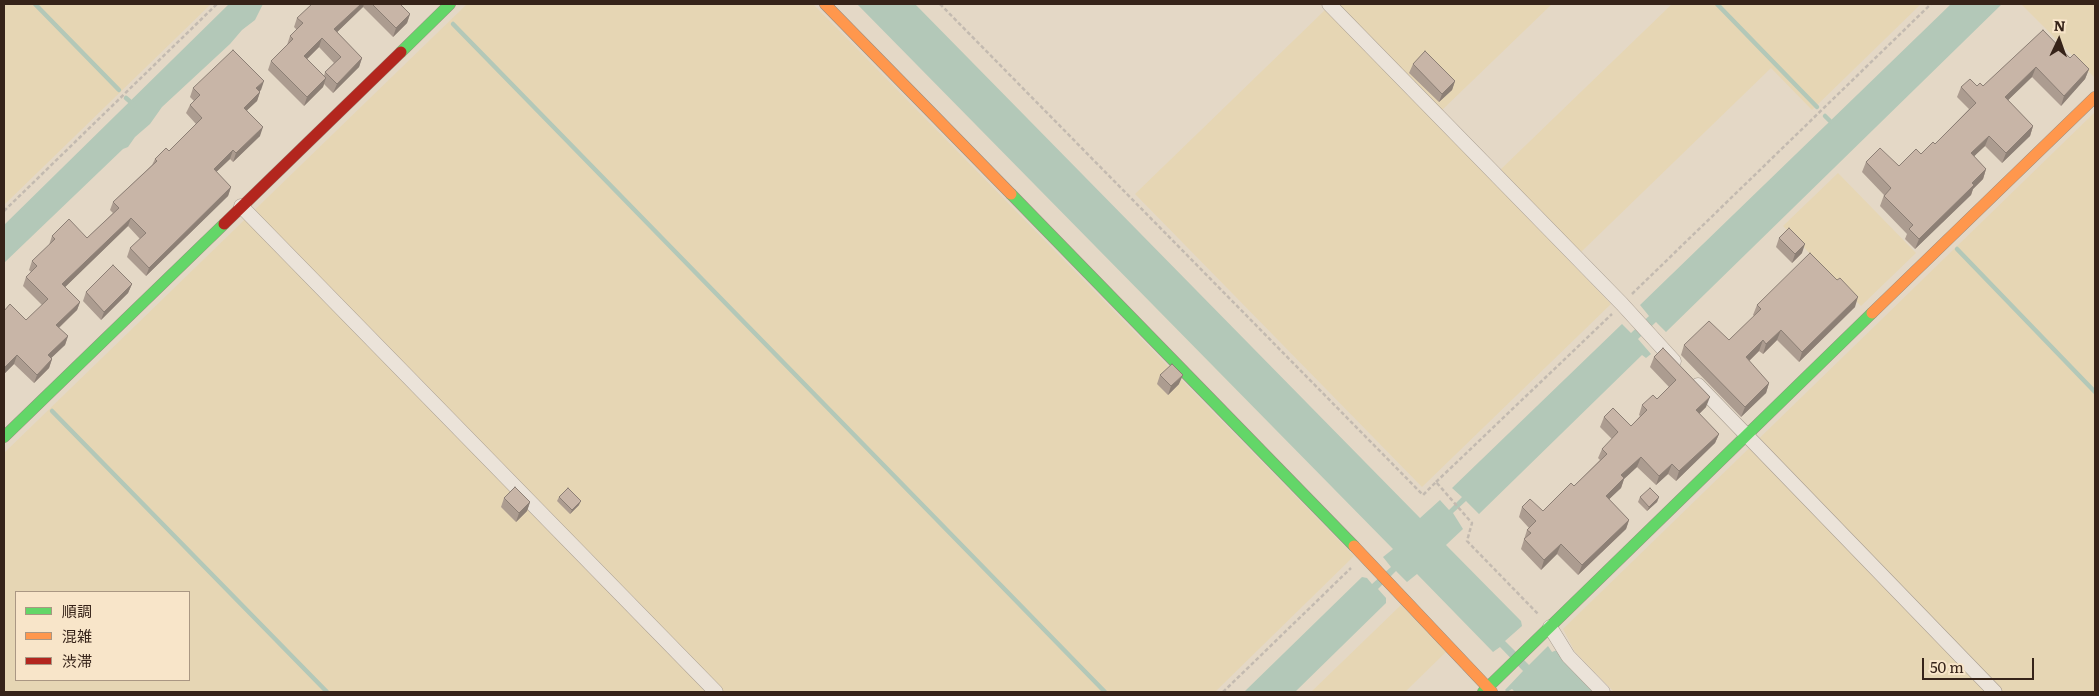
<!DOCTYPE html>
<meta charset="utf-8">
<style>
body{margin:0}
#map{position:relative;width:2099px;height:696px;overflow:hidden;background:#e4d8c6;font-family:Literata,"Noto Sans JP",serif}
canvas{display:block}
.frame{position:absolute;inset:0;border:5px solid #362319;pointer-events:none}
.legend{position:absolute;left:15px;top:591px;width:175px;height:90px;box-sizing:border-box;background:#f8e5c9;border:1px solid #aa9783;margin:0;padding:6px 9px;list-style:none;font-size:15px;color:#362319}
.legend li{display:flex;align-items:center;gap:10px;height:25px}
.legend b{width:25px;border:1px solid #aa9783}
.north{position:absolute;left:2034px;top:15px;width:50px;height:50px;-webkit-text-stroke:4px #f8e5c9;paint-order:stroke;rotate:3deg;font-size:14px;font-weight:700;line-height:20px;text-align:center;color:#362319}
.north::after{content:'';display:block;margin:auto;width:18px;height:22px;background:#362319;clip-path:polygon(50% 0,100% 100%,50% 72%,0 100%)}
.scale{position:absolute;left:1922px;top:658px;width:112px;height:22px;box-sizing:border-box;border:2px solid #362319;border-top:0;padding-left:6px;font-size:15px;line-height:18px;white-space:nowrap;color:#362319;-webkit-text-stroke:4px #f8e5c9;paint-order:stroke}
</style>
<div id="map">
<canvas width="2099" height="696"></canvas>
<div class="frame"></div>
<ul class="legend">
<li><b style="height:6px;background:#63d668"></b>順調</li>
<li><b style="height:6px;background:#ff974d"></b>混雑</li>
<li><b style="height:6px;background:#b3261e"></b>渋滞</li>
</ul>
<div class="north">N</div>
<div class="scale">50 m</div>
</div>
<script>
const c = document.querySelector('canvas').getContext('2d');
c.lineJoin = 'round';
function fillPath(path, color) {
  c.fillStyle = color;
  c.fill(path, 'evenodd');
}
function toPath(rows) {
  const path = new Path2D();
  for (const r of rows) {
    path.moveTo(r[0], r[1]);
    for (let i = 2; i < r.length; i += 2) path.lineTo(r[i], r[i + 1]);
  }
  return path;
}
function trace(path, color, width, dash) {
  c.strokeStyle = color;
  c.lineWidth = width;
  c.lineCap = dash ? 'butt' : 'round';
  c.setLineDash(dash || []);
  c.stroke(path);
}
fillPath(toPath([
 [4,4,211,4,4,205],
 [467,4,813,4,1354,556,1215,692,4,692,4,453],
 [16,592,189,592,189,680,16,680],
 [1336,4,1552,4,1440,112],
 [1672,4,1921,4,1812,110,1771,68,1579,254,1499,171],
 [2021,4,2095,4,2095,78],
 [1326,9,1611,304,1422,487,1135,194],
 [2095,112,2095,692,1614,692,1575,652,1563,629],
 [1838,173,1916,253,1861,306,1783,226],
 [1401,605,1447,651,1405,692,1311,692]
]), '#e6d6b4');
fillPath(toPath([
 [229,4,263,4,255,20,242,30,230,44,162,107,150,124,135,137,128,147,123,149,4,263,4,225],
 [857,4,915,4,1420,518,1440,500,1449,510,1462,497,1452,488,1622,324,1631,333,1649,316,1640,305,1951,4,2002,4,1666,332,1656,322,1638,339,1651,354,1646,358,1642,355,1479,514,1466,501,1453,513,1463,529,1446,545,1521,621,1522,626,1505,641,1529,665,1548,646,1552,652,1557,650,1594,692,1515,692,1512,689,1507,692,1505,690,1523,671,1500,647,1493,652,1417,574,1407,582,1396,571,1378,589,1386,598,1386,603,1295,692,1244,692,1362,577,1367,578,1372,584,1391,567,1383,557,1393,549]
]), '#b3c8b8');
trace(toPath([
 [35,4,119,90],
 [1717,4,1817,107],
 [453,24,1105,692],
 [126,98,134,105],
 [1825,116,1830,121],
 [1957,249,2095,392],
 [52,411,327,692]
]), '#b3c8b8', 4.5);
const street = toPath([
 [1329,4,1622,304,1674,361],
 [241,206,716,692],
 [1698,385,1995,692],
 [1550,627,1568,656,1603,692]
]);
const fast = toPath([
 [401,52,450,4],
 [1011,194,1354,546],
 [4,437,224,224],
 [1483,692,1872,313]
]);
const slow = toPath([
 [825,4,1011,194],
 [1872,313,2095,97],
 [1354,546,1492,692]
]);
const jam = toPath([
 [224,224,401,52]
]);
trace(street, '#a89d90', 15);
trace(fast, '#988c80', 12);
trace(slow, '#988c80', 12);
trace(jam, '#988c80', 12);
trace(toPath([
 [940,4,1423,495,1436,482,1472,523,1467,541,1539,615],
 [4,211,217,4],
 [1632,294,1931,4],
 [1436,482,1612,314],
 [1223,692,1351,568]
]), '#c3bab0', 2.5, [4, 2.5]);
trace(street, '#ebe3d9', 14);
trace(fast, '#63d668', 11);
trace(slow, '#ff974d', 11);
trace(jam, '#b3261e', 11);
fillPath(toPath([
 [312,4,400,4,410,14,407,23,393,37,363,7,337,32,362,58,359,67,333,93,324,84,323,87,304,106,268,70,271,61,287,45,290,36,297,30,294,27,297,18],
 [319,47,334,63,325,72,324,76,307,59],
 [2043,30,2070,58,2089,69,2085,79,2061,106,2032,77,2008,100,2033,126,2030,136,2002,163,1985,146,1974,156,1986,169,1983,179,1973,189,1971,195,1915,249,1905,239,1907,234,1880,206,1884,195,1862,172,1866,162,1899,166,1921,154,1935,144,1969,109,1957,97,1961,87,1983,86],
 [1413,64,1455,81,1452,90,1439,102,1409,73],
 [193,88,261,90,259,91,260,92,257,101,247,110,260,136,233,162,230,159,216,172,231,187,228,196,146,276,127,257,130,248,140,239,128,226,65,287,80,302,77,310,59,328,68,336,65,345,51,358,52,359,49,368,34,383,14,364,4,374,4,311,26,320,42,305,23,286,26,277,31,272,29,270,32,261,49,245,52,236,87,238,113,213,110,210,113,202,152,165,155,159,169,151,196,124,186,113,190,105,194,101,190,97],
 [1779,238,1802,253,1792,263,1776,247],
 [132,284,128,293,101,320,83,301,86,292],
 [1757,305,1855,307,1799,362,1777,340,1763,354,1759,351,1749,361,1769,383,1766,393,1741,417,1681,355,1684,345,1729,340,1754,316,1753,315],
 [1654,357,1706,407,1699,414,1719,434,1715,443,1676,481,1668,474,1656,485,1637,467,1624,479,1621,488,1609,499,1629,520,1626,529,1578,575,1557,554,1541,570,1521,549,1527,530,1529,528,1519,517,1522,507,1543,511,1574,486,1600,460,1598,458,1602,449,1612,439,1600,427,1604,417,1631,426,1640,416,1639,415,1642,405,1657,399,1669,387,1650,367],
 [1160,375,1179,384,1168,395,1157,384],
 [559,497,579,505,570,514,557,501],
 [1640,497,1659,497,1657,502,1647,511,1638,502],
 [504,498,530,502,527,511,516,522,501,507]
]), '#ac9c90');
fillPath(toPath([
 [361,4,364,4,363,7,331,38,334,29],
 [410,14,407,23,393,37,396,28],
 [322,38,319,47,301,65,304,56],
 [362,58,359,67,333,93,337,84],
 [2036,67,2032,77,2001,107,2005,97],
 [2089,69,2085,79,2061,106,2064,96],
 [326,78,323,87,304,106,307,97],
 [264,81,261,90,253,97,256,88],
 [1455,81,1452,90,1439,102,1442,94],
 [260,92,257,101,241,116,244,108],
 [2033,126,2030,136,2002,163,2006,153],
 [263,127,260,136,233,162,236,153],
 [1989,136,1985,146,1967,163,1971,153],
 [233,150,230,159,210,178,214,169],
 [1986,169,1983,179,1973,189,1971,195,1915,249,1919,239],
 [231,187,228,196,146,276,149,268],
 [131,218,128,226,59,293,62,284],
 [1805,244,1802,253,1792,263,1795,254],
 [132,284,128,293,101,320,104,312],
 [1858,297,1855,307,1799,362,1802,352],
 [80,302,77,310,53,333,56,325],
 [1781,330,1777,340,1763,354,1766,344],
 [68,336,65,345,45,364,48,355],
 [1763,340,1759,351,1742,368,1746,357],
 [17,355,14,364,4,374,4,368],
 [52,359,49,368,34,383,37,375],
 [1183,375,1179,384,1168,395,1171,386],
 [1769,383,1766,393,1741,417,1745,407],
 [1710,397,1706,407,1693,420,1696,410],
 [1719,434,1715,443,1676,481,1679,471],
 [1641,457,1637,467,1624,479,1621,488,1602,506,1606,496,1621,475],
 [1672,464,1668,474,1656,485,1659,476],
 [1659,497,1657,502,1647,511,1649,507],
 [581,501,579,505,570,514,572,510],
 [530,502,527,511,516,522,519,513],
 [1629,520,1626,529,1578,575,1582,565],
 [1561,544,1557,554,1541,570,1544,560]
]), '#8c7f75');
const building = toPath([
 [312,4,361,4,334,29,362,58,337,84,325,72,341,57,322,38,304,56,326,78,307,97,271,61,293,39,290,36,303,23,297,18,312,4],
 [372,4,400,4,410,14,396,28,372,4],
 [2043,30,2070,58,2074,54,2089,69,2064,96,2036,67,2005,97,2033,126,2006,153,1989,136,1971,153,1986,169,1972,183,1974,185,1919,239,1909,229,1913,225,1884,196,1891,188,1866,162,1880,148,1899,166,1916,149,1921,154,1933,142,1935,144,1976,103,1961,87,1970,79,1977,86,1980,83,1983,86,2043,30],
 [233,50,264,81,256,88,260,92,244,108,263,127,236,153,233,150,214,169,231,187,149,268,130,248,146,233,131,218,62,284,80,302,56,325,68,336,48,355,52,359,37,375,17,355,4,368,4,311,10,304,26,320,48,299,26,277,37,266,32,261,55,239,52,236,69,219,87,238,119,208,113,202,157,161,155,159,166,148,169,151,202,118,190,105,200,95,193,88,233,50],
 [1425,51,1455,81,1442,94,1413,64,1425,51],
 [1789,228,1805,244,1795,254,1779,238,1789,228],
 [1810,253,1837,280,1840,278,1858,297,1802,352,1781,330,1766,344,1763,340,1746,357,1769,383,1745,407,1684,345,1709,321,1729,340,1761,309,1757,305,1810,253],
 [113,265,132,284,104,312,86,292,113,265],
 [1663,348,1710,397,1696,410,1719,434,1679,471,1672,464,1659,476,1641,457,1621,475,1624,478,1606,496,1629,520,1582,565,1561,544,1544,560,1524,539,1531,533,1527,530,1536,521,1522,507,1530,499,1543,511,1571,483,1574,486,1607,454,1602,449,1618,432,1604,417,1613,408,1631,426,1647,410,1642,405,1653,395,1657,399,1676,380,1654,357,1663,348],
 [1172,364,1183,375,1171,386,1160,375,1172,364],
 [515,487,530,502,519,513,504,498,515,487],
 [568,488,581,501,572,510,559,497,568,488],
 [1650,488,1659,497,1649,507,1640,497,1650,488]
]);
fillPath(building, '#c8b5a7');
trace(building, '#8c7f75', 1);
</script>
